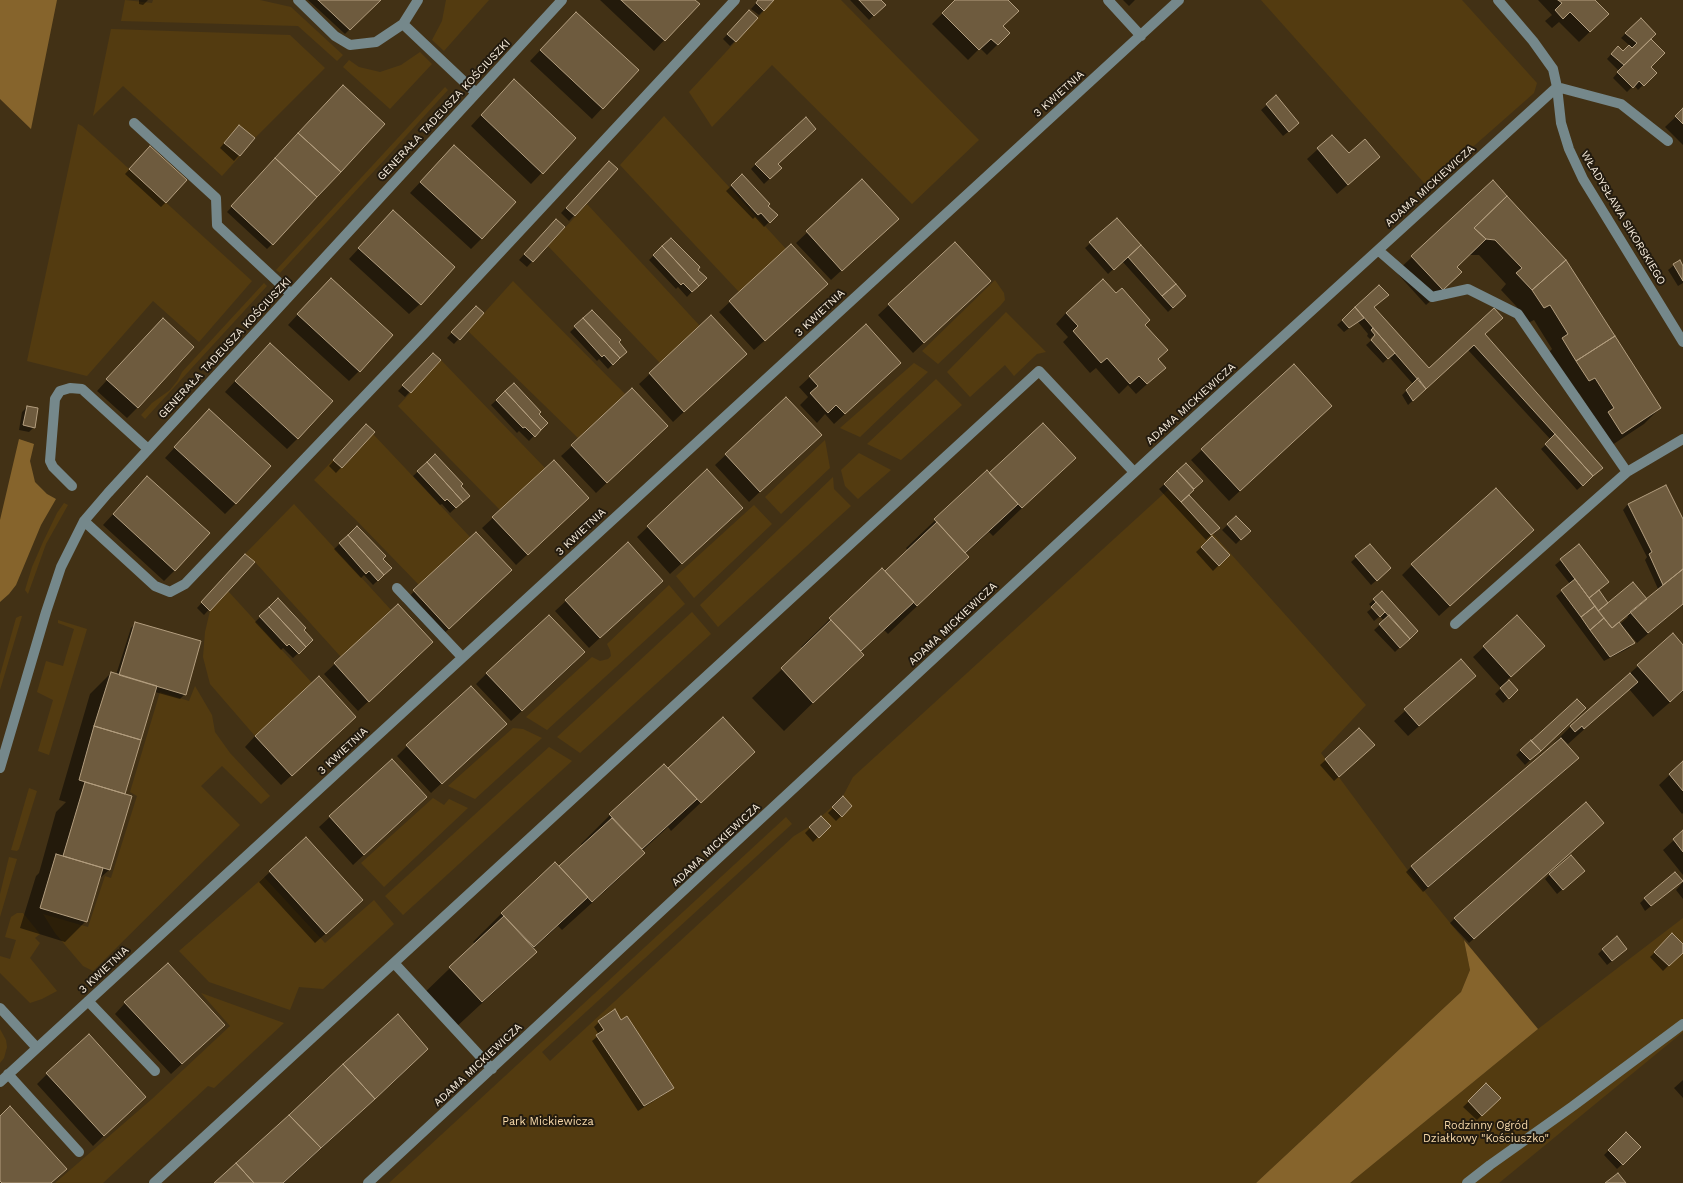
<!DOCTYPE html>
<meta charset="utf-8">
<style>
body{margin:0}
canvas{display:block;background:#423115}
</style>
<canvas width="1683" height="1183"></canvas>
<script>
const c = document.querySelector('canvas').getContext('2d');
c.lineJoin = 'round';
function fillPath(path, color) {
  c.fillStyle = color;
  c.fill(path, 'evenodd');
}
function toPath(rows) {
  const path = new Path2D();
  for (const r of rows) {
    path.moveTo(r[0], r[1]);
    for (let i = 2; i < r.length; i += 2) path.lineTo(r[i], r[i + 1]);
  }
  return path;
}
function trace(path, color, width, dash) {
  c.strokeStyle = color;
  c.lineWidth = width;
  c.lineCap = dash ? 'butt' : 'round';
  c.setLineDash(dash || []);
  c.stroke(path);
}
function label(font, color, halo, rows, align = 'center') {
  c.font = font + ' "Work Sans",sans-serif';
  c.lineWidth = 4;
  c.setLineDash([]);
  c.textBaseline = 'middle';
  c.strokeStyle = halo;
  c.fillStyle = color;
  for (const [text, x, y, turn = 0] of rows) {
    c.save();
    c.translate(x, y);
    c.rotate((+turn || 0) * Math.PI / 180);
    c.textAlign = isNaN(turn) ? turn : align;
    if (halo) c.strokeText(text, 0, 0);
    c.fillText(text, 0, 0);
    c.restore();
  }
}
fillPath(toPath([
 [125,0,152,3,153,0,260,0,291,7,343,55,337,61,298,26,121,21],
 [446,0,489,0,444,51,432,40,442,21],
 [774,0,841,0,979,140,912,204,772,65,712,127,689,92],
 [1261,0,1462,0,1537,83,1534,93,1467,152,1429,184,1426,185],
 [111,29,290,35,325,68,255,138,239,125,224,143,240,156,222,176,123,86,93,116],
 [420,52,432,64,390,109,343,67,349,60,359,67,380,72,401,65],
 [445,87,448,90,386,158,280,273,276,270],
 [664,116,786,249,739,292,620,165],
 [78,124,82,126,252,281,199,342,153,301,87,376,27,361],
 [587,204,700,326,660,363,548,246],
 [995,280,1004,293,1005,300,1000,306,938,364,922,351],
 [513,281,625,394,578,438,468,331],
 [264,283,267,286,145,419,141,415,152,403,170,390,178,380,182,372],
 [1006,312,1046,352,1037,354,1014,376,1005,365,970,397,947,372],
 [441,360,545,468,500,510,398,406],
 [914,363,928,372,860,437,840,428],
 [936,379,962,405,901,460,867,444],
 [373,434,470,537,419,585,356,520,314,480,333,460,342,468],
 [825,440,830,468,781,514,765,497],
 [859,453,891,470,858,499,845,486,841,470],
 [833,477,834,489,851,506,718,627,700,605],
 [1171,487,1366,705,1321,753,1412,876,1464,940,1470,970,1461,992,1256,1183,389,1183,786,817,792,824,542,1052,550,1061,794,836,809,827,832,807,843,796,853,777],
 [64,503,68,505,46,544,28,594,25,590,32,567,43,542,57,513],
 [294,504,391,610,341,657,255,562,245,554],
 [754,505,772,524,694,598,676,576],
 [669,585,685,604,547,730,526,717,592,657,600,661,608,659,611,656,610,650,607,644],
 [228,591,312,683,255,736,210,684,203,657,205,632,210,611],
 [692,612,711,634,580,753,557,737],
 [20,616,22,616,0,690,0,675,16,618],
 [58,620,87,629,49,755,38,751,53,700,37,692,46,661,63,666,74,629,58,623],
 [195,686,212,715,215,732,230,753,270,796,261,804,222,766,201,786,240,825,93,971,83,966,55,933,43,914,88,927,105,876,111,878,137,796,130,792,160,692,189,701],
 [513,728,523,729,542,738,475,799,448,786],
 [549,747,572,761,403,915,385,896],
 [29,788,37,791,19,849,17,851,11,850],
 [433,798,444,805,449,799,468,808,384,887,361,863],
 [9,857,17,859,0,917,0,894],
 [264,877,325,943,374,900,394,924,323,989,299,987,290,1010,209,982,179,951],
 [17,913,23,913,40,934,35,938,40,943,30,958,57,991,42,999,30,1003,0,973,0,956,10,959,16,940,5,937,11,917],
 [1683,918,1683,1032,1499,1183,1350,1183,1538,1029],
 [201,993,284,1023,214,1088,208,1086,103,1183,55,1183,152,1099,230,1026],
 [0,1029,6,1040,7,1047,4,1058,0,1063]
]), '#533b10');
fillPath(toPath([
 [0,0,57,0,31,129,0,99],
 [19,439,34,444,30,461,35,482,47,494,56,499,41,525,16,585,9,594,0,602,0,520],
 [1464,940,1538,1029,1350,1183,1256,1183,1461,992,1470,970]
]), '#86642c');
fillPath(toPath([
 [138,0,148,0,143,5,139,4,139,0],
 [308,0,379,0,345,34],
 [600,0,694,0,698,4,654,51],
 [759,0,773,0,759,15,751,9],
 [850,0,879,0,884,5,869,20],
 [956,0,1007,0,1002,26,1009,33,987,55,980,48,968,60,932,24],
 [1123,0,1135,0,1129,6],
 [1538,0,1594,0,1597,25,1579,42,1559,22,1552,28,1545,21,1552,15],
 [744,17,735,41,730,46,723,39],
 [565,24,638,70,592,119,530,61],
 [1626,33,1650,39,1664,53,1649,67,1655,73,1638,90,1634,85,1627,92,1613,78,1619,71,1607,59,1613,52,1623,52,1630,46,1621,38],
 [503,91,575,138,531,184,471,126],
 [1276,97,1293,128,1283,136,1261,110],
 [1683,110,1683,145,1665,127],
 [234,131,254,138,234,161,220,148],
 [454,146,482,238,471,249,410,193],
 [1318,149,1349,155,1368,167,1337,194,1307,159],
 [145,153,166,202,161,207,125,174],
 [756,164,777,164,781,168,764,184,751,169],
 [604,167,617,169,569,221,561,213],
 [266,169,272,244,267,249,227,212],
 [742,176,776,215,764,227,755,217,753,219,726,191],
 [862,181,887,229,831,280,796,243],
 [1493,181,1660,408,1644,424,1606,449,1598,424,1579,393,1573,396,1547,354,1552,349,1534,320,1528,323,1516,306,1501,290,1506,284,1479,255,1469,255,1456,267,1445,288,1426,305,1396,272],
 [1117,219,1185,296,1168,312,1122,261,1108,274,1085,248],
 [383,222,420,304,409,314,349,259],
 [551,225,564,227,527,267,519,260],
 [955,243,990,281,913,353,878,315],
 [791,245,816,295,754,350,719,312],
 [654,255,696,270,705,278,687,297,678,287,676,289,649,260],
 [1679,261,1683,267,1683,283,1678,286,1668,270],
 [1379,287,1373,308,1429,369,1484,334,1596,473,1577,490,1541,449,1551,440,1468,350,1408,405,1402,395,1413,384,1389,357,1383,363,1366,345,1375,337,1374,335,1370,339,1367,336,1368,334,1358,322,1344,332,1337,325],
 [320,290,359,371,349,381,288,325],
 [592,311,625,352,608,369,599,359,597,361,570,332],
 [471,312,483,313,454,344,447,338],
 [1066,313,1144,325,1157,360,1154,378,1136,394,1128,385,1119,394,1096,368,1090,373,1063,342,1068,337,1056,324],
 [711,317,735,364,673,422,639,384],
 [163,319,138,407,127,418,97,391],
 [866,325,890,373,834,424,825,414,817,423,800,405,808,397,799,387],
 [259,355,298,438,287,449,225,392],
 [428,359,439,360,405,397,398,391],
 [1294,365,1321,416,1229,501,1191,460],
 [514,384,546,423,529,441,519,431,517,433,491,405],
 [786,398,810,445,749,502,715,465],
 [27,407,34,427,29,432,19,430,22,412],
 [199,421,236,503,225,514,165,458],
 [361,430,374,432,336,473,329,466],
 [656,436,596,493,561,456,572,446],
 [435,456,459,486,463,501,450,513,442,504,440,505,413,476],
 [1074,458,993,536,989,532,965,554,939,585,888,634,884,630,861,652,863,654,784,731,752,698,803,649,801,647,830,619,908,551,906,548,987,471,989,474],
 [554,461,577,508,516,565,482,528],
 [1186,465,1201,481,1187,495,1218,528,1206,540,1159,489],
 [707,471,731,518,670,574,637,537],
 [137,488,175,570,164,581,103,525],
 [1628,504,1683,522,1683,604,1637,643,1625,629,1624,630,1634,643,1629,648,1604,661,1556,596,1570,584,1555,565,1579,545,1598,590,1608,604,1642,603,1659,591,1645,560,1647,557,1623,510],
 [1627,615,1628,617,1619,625,1618,623],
 [1236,517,1249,531,1236,544,1222,530],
 [357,528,391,568,373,585,364,575,361,578,334,549],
 [476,533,500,581,438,639,403,602],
 [1212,537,1229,555,1213,571,1196,552],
 [1522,540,1439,616,1402,575,1412,565],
 [628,544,651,591,589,648,555,611],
 [1370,545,1385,573,1371,585,1351,562],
 [240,560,253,562,204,615,197,608],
 [1382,592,1412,636,1395,652,1374,630,1384,621,1380,616,1374,621,1367,612,1372,608,1369,604],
 [278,600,312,640,293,658,283,648,281,650,255,622],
 [398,605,432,642,358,711,324,674],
 [1517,616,1534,656,1507,680,1517,690,1503,703,1495,694,1501,688,1473,657],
 [136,623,185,694,180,699,155,692,124,795,109,870,98,880,86,921,65,942,20,928,36,876,39,873,56,812,66,802,59,800,90,694,111,673,116,675,131,628],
 [1683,647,1683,691,1653,717,1629,689,1568,744,1562,738,1561,739,1573,763,1423,892,1406,872,1411,867,1556,744,1555,742,1571,726,1638,666],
 [1461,660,1464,686,1408,736,1394,721],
 [574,663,511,721,476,684,487,673],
 [1580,713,1525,765,1516,755,1521,750],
 [723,719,754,752,671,831,668,827,642,851,644,853,615,882,562,930,558,926,533,949,536,952,507,980,453,1030,421,996,475,944,473,942,502,913,559,868,583,846,581,844,610,815,668,769],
 [344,727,281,785,245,747,255,736],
 [1359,730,1368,750,1334,781,1320,765],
 [495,734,431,793,397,756,407,746],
 [392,760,426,797,353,865,319,827],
 [1683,762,1683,813,1682,814,1659,785],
 [843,798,851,806,836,821,828,813],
 [821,817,829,826,813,842,805,833],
 [1598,828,1469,943,1450,923,1455,918],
 [1683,832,1683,875,1663,850],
 [270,872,351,911,315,943,259,882],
 [1550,874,1578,876,1557,894,1545,879],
 [1683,882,1683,899,1676,890],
 [1676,886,1645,911,1640,903,1645,898],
 [1672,935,1683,946,1683,951,1663,971,1650,957],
 [1603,949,1621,954,1607,965,1598,954],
 [125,1003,224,1025,171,1074,115,1014],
 [599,1022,672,1087,668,1092,638,1111,592,1041,599,1035,594,1027],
 [427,1049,398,1078,284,1183,216,1183],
 [47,1074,134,1107,93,1146,37,1084],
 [1683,1080,1683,1098,1674,1088],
 [1486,1085,1499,1098,1477,1120,1463,1107],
 [1626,1133,1640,1147,1617,1169,1604,1155]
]), '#0007');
const building = toPath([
 [318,0,381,0,350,30,318,0],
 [621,0,695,0,700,4,665,41,621,0],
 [758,0,774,0,764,11,756,3,758,0],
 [859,0,881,0,886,5,874,16,859,0],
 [955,0,1008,0,1019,11,1003,26,1010,33,998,45,991,39,979,50,942,13,955,0],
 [1558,0,1595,0,1609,14,1590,32,1570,12,1563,19,1555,10,1562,3,1558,0],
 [749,10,758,18,736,42,727,34,749,10],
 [576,12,639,70,603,109,540,50,576,12],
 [1641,18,1656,34,1624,65,1611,54,1618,46,1623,51,1629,45,1632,48,1637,43,1625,33,1641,18],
 [1651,39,1665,53,1651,67,1657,73,1644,86,1639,81,1633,88,1617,72,1651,39],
 [514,79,576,138,543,174,481,115,514,79],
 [343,85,385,124,341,172,298,133,343,85],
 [1276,95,1299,123,1289,132,1266,104,1276,95],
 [1683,108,1683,124,1675,116,1683,108],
 [806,117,816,129,778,164,782,168,770,179,755,164,806,117],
 [239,125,255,138,240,156,224,143,239,125],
 [298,133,341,172,317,197,275,158,298,133],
 [1332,135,1349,153,1365,139,1380,157,1348,185,1317,148,1332,135],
 [454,145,516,202,482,239,420,182,454,145],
 [150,146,187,180,166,203,129,169,150,146],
 [275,158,317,197,273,245,231,206,275,158],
 [609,161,618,169,575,216,566,208,609,161],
 [742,174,770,204,768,206,778,215,770,223,761,213,758,215,731,185,742,174],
 [862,179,899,219,842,271,806,231,862,179],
 [1493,180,1507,196,1474,228,1486,239,1457,267,1462,272,1443,290,1411,256,1493,180],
 [1507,196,1566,260,1532,290,1516,273,1522,268,1495,240,1486,239,1474,228,1507,196],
 [393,210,455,267,421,305,358,248,393,210],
 [1117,218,1141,245,1114,270,1089,242,1117,218],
 [556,219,565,227,533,262,524,254,556,219],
 [671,238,700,267,698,270,707,278,699,286,662,246,671,238],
 [955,242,991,281,924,343,888,304,955,242],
 [791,244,828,284,765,341,729,301,791,244],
 [1141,245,1176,284,1162,296,1128,257,1141,245],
 [662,246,699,286,692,292,683,283,681,285,653,255,662,246],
 [1566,260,1615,336,1576,361,1562,338,1568,334,1550,305,1544,308,1532,290,1566,260],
 [1680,260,1683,266,1683,281,1673,264,1680,260],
 [331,278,393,335,360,372,297,314,331,278],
 [1103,279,1116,293,1122,288,1150,320,1145,325,1168,350,1158,359,1166,368,1147,384,1139,376,1130,384,1107,358,1101,363,1073,331,1078,326,1066,313,1103,279],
 [1176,284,1186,296,1173,308,1162,296,1176,284],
 [1379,285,1389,295,1374,307,1429,368,1494,308,1503,318,1485,334,1603,468,1593,476,1474,345,1426,389,1355,307,1379,285],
 [476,306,484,313,460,340,451,332,476,306],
 [1355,307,1364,318,1349,328,1342,320,1355,307],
 [592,310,621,340,619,342,627,352,620,358,583,318,592,310],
 [711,315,747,354,684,412,649,373,711,315],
 [163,318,194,347,138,408,106,379,163,318],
 [583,318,620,358,613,365,604,355,602,357,574,326,583,318],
 [866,324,901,363,845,414,836,405,828,413,810,393,818,386,809,376,866,324],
 [1373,328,1395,353,1388,359,1371,340,1375,335,1371,330,1373,328],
 [1615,336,1661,408,1622,434,1608,412,1614,408,1595,378,1589,381,1576,361,1615,336],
 [270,343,333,401,298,439,235,381,270,343],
 [433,353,441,360,411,393,402,385,433,353],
 [1294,364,1332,406,1240,491,1201,449,1294,364],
 [1418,378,1426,389,1413,401,1406,390,1418,378],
 [514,383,541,412,539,414,548,423,541,430,505,391,514,383],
 [632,388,668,426,607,483,571,445,632,388],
 [505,391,541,430,535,437,525,427,523,428,496,400,505,391],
 [786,397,822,435,760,492,725,454,786,397],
 [27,406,38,408,35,428,23,425,27,406],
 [209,409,271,466,236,504,174,447,209,409],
 [1043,423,1076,458,1022,508,989,473,1043,423],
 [366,424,375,432,342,468,333,460,366,424],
 [1555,434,1593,476,1583,486,1545,444,1555,434],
 [435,454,463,484,461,486,470,496,463,502,427,462,435,454],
 [554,460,589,498,528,555,492,517,554,460],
 [427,462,463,502,456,508,447,499,445,501,417,471,427,462],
 [1186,463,1203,481,1194,489,1177,471,1186,463],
 [707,469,743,508,682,564,647,526,707,469],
 [987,470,1018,504,965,553,934,519,987,470],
 [1177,471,1194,490,1181,502,1164,484,1177,471],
 [147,476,210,533,175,571,113,514,147,476],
 [1666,485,1683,519,1683,569,1663,585,1649,554,1652,552,1628,504,1666,485],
 [1496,488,1534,530,1450,606,1411,564,1496,488],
 [1189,495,1220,528,1211,535,1181,502,1189,495],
 [1236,516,1251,531,1241,540,1227,524,1236,516],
 [937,522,969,557,917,606,885,571,937,522],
 [357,526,386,556,383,559,392,568,384,575,348,535,357,526],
 [476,532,512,570,449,629,413,590,476,532],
 [348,535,384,575,378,581,369,571,366,574,339,543,348,535],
 [1212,536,1230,555,1219,566,1201,547,1212,536],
 [628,542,663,581,600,638,565,600,628,542],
 [1370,544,1391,568,1377,581,1355,556,1370,544],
 [1579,544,1609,582,1589,598,1560,559,1579,544],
 [245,554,255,562,210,611,201,602,245,554],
 [882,568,914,602,861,651,829,618,882,568],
 [1683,569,1683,604,1648,633,1630,612,1683,569],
 [1575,579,1595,606,1581,617,1561,590,1575,579],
 [1633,582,1647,599,1612,628,1598,611,1633,582],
 [1599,590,1608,603,1598,611,1589,598,1599,590],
 [1382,591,1418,631,1410,639,1373,599,1382,591],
 [278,598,306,628,304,630,313,640,306,647,269,607,278,598],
 [1376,602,1385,612,1380,617,1371,607,1376,602],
 [398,604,433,642,369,702,334,663,398,604],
 [1595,606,1604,618,1590,630,1581,617,1595,606],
 [269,607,306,647,299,654,289,644,287,646,259,616,269,607],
 [549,615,585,652,522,711,486,673,549,615],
 [1389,615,1410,639,1400,648,1379,624,1389,615],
 [1517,615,1545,646,1511,677,1483,646,1517,615],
 [1604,618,1612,628,1619,622,1635,643,1610,657,1590,630,1604,618],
 [831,620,864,655,813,703,781,668,831,620],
 [135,622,201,641,186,695,119,675,135,622],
 [1673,633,1683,645,1683,690,1670,702,1637,665,1673,633],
 [1461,659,1476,676,1419,726,1404,709,1461,659],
 [111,672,157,686,141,740,94,726,111,672],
 [1630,673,1638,682,1584,729,1582,726,1575,732,1570,726,1630,673],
 [319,676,356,717,292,776,255,736,319,676],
 [1509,680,1518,690,1509,699,1500,688,1509,680],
 [471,686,507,724,442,784,406,745,471,686],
 [1577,699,1586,708,1541,751,1531,741,1577,699],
 [723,717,755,752,701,803,668,768,723,717],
 [94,726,141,740,125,794,79,780,94,726],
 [1359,728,1375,745,1339,777,1325,759,1359,728],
 [1561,738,1579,758,1428,887,1411,866,1561,738],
 [1531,740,1541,751,1530,760,1520,750,1531,740],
 [392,759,427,797,364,855,329,816,392,759],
 [1683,761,1683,791,1669,774,1683,761],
 [664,764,697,799,642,849,609,814,664,764],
 [85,782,132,796,110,870,63,856,85,782],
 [843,796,852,806,842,817,832,807,843,796],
 [1586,802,1604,823,1474,939,1454,918,1586,802],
 [821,816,831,826,819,838,809,827,821,816],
 [612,818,645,853,592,902,559,866,612,818],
 [1683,830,1683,852,1673,839,1683,830],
 [306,837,363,900,326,934,269,871,306,837],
 [56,854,103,868,87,922,40,908,56,854],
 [1571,855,1585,871,1563,890,1549,874,1571,855],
 [555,862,588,897,534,947,501,913,555,862],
 [1675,872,1683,881,1651,906,1644,898,1675,872],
 [504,916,537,952,482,1002,449,967,504,916],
 [1672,933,1683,944,1683,953,1669,966,1654,952,1672,933],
 [1617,936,1627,949,1612,961,1602,949,1617,936],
 [168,963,225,1025,182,1064,124,1002,168,963],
 [615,1009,621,1020,627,1016,674,1088,644,1106,596,1035,604,1030,598,1021,615,1009],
 [398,1014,428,1049,375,1099,343,1064,398,1014],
 [89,1034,146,1097,104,1136,46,1073,89,1034],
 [343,1064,375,1099,321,1148,289,1115,343,1064],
 [1486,1083,1501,1098,1482,1116,1468,1101,1486,1083],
 [10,1106,67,1169,51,1183,2,1183,0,1181,0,1116,10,1106],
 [289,1115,321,1148,283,1183,254,1183,236,1163,289,1115],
 [1626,1132,1641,1147,1623,1165,1608,1150,1626,1132],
 [236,1163,254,1183,214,1183,236,1163],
 [1618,1173,1626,1183,1605,1183,1618,1173]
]);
fillPath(building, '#6e5b3e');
trace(building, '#b39e7f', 1);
trace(toPath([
 [298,0,335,36,350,45,376,42,403,24,418,0],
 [1108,0,1141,36],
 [1498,0,1533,41,1553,69,1557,87,1561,123,1569,149,1583,179,1683,342],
 [403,24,476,93],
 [134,123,216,198,217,225,291,294],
 [1378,250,1432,297,1468,289,1518,314,1627,472,1683,439],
 [72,486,53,467,50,461,55,399,60,391,70,388,82,389,148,449],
 [84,521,155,586,170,592,185,584,424,334,735,0],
 [397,588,462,657],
 [1455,624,1627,472],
 [0,768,46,612,61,567,84,521,108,493,562,0],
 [394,963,492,1069],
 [88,1001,155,1071],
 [0,1008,37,1048],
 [8,1074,79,1152],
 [0,1082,1179,0],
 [154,1183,1039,371,1134,472],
 [368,1183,1152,456,1557,87,1621,104,1668,141],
 [1467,1183,1490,1165,1573,1106,1683,1024]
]), '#75888b', 10);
label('11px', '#faefdf', '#231b0f', [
 ["3 KWIETNIA",1059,94,-42],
 ["GENERAŁA TADEUSZA KOŚCIUSZKI",444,110,-47],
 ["ADAMA MICKIEWICZA",1430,186,-42],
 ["WŁADYSŁAWA SIKORSKIEGO",1623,218,59],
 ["3 KWIETNIA",820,313,-43],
 ["GENERAŁA TADEUSZA KOŚCIUSZKI",225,348,-47],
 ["ADAMA MICKIEWICZA",1191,404,-42],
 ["3 KWIETNIA",581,532,-43],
 ["ADAMA MICKIEWICZA",953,624,-43],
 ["3 KWIETNIA",343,751,-43],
 ["ADAMA MICKIEWICZA",716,845,-43],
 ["3 KWIETNIA",104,970,-43],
 ["ADAMA MICKIEWICZA",478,1065,-43]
]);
label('11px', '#f8daab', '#231b0f', [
 ["Park Mickiewicza",548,1122],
 ["Rodzinny Ogród",1486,1126],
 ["Działkowy \"Kościuszko\"",1486,1139]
]);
</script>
